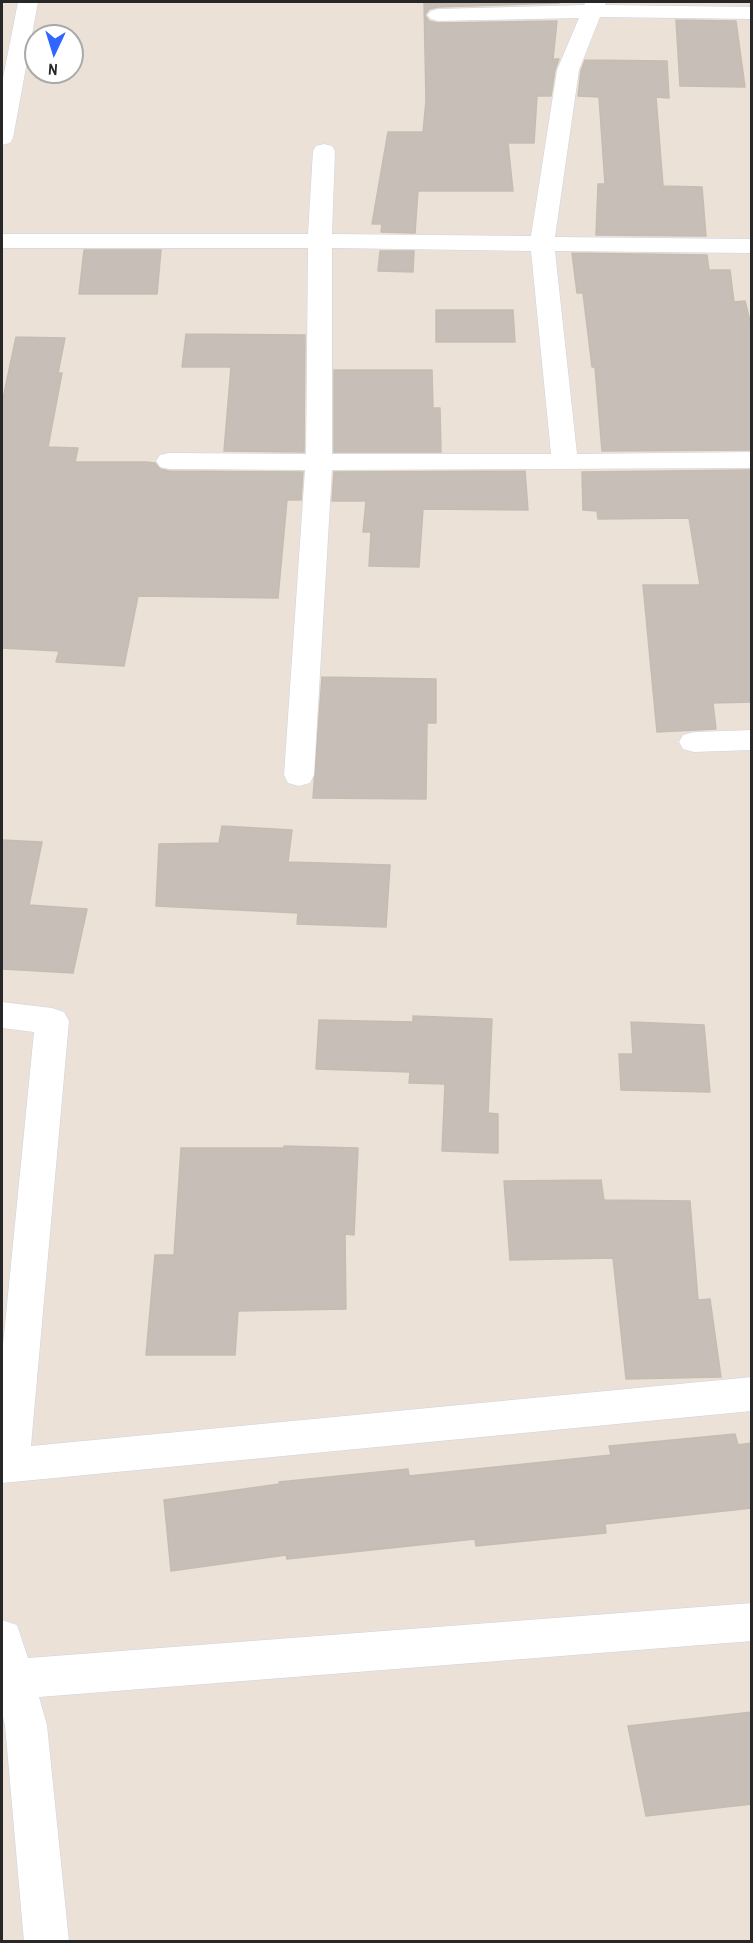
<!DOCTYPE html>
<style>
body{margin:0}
#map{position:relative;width:753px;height:1943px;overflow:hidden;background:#ece1d7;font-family:"Archivo Narrow",sans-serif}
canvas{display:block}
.frame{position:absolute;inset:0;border:3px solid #272727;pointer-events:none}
.north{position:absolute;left:24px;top:24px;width:60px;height:60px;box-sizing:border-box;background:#fff;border:2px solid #a9a9a9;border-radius:50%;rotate:184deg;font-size:16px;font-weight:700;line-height:24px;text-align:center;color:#272727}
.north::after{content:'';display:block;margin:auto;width:21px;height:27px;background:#3066ff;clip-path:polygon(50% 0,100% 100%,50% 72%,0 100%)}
</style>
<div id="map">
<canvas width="753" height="1943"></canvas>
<div class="frame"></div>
<div class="north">N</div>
</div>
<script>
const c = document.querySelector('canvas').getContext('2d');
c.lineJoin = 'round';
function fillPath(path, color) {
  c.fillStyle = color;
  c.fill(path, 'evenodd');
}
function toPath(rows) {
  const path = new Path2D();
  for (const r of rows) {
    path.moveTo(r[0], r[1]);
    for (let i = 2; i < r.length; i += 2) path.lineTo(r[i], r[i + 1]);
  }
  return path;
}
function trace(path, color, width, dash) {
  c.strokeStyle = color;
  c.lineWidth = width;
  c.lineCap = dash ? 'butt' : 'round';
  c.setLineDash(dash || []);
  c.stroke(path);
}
const building = toPath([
 [424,2,559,2,559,3,438,7,429,9,425,15,429,21,438,23,557,21,553,59,559,59,555,70,551,96,537,96,534,143,508,143,513,191,418,191,415,233,381,232,382,224,372,224,388,132,423,132,426,101,424,2],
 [676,20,736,21,745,87,680,86,676,20],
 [585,60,667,61,669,98,656,97,663,186,702,187,706,236,596,235,598,184,605,184,599,97,578,96,581,71,585,60],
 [84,250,161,250,157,294,79,294,84,250],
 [380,251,414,251,413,272,378,271,380,251],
 [572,253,707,255,709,270,730,270,734,302,745,301,752,329,752,450,602,451,595,367,592,367,583,293,577,293,572,253],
 [436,310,513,310,515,342,436,342,436,310],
 [186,334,305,335,304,452,224,451,231,367,182,367,186,334],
 [16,337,65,338,58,373,62,373,48,447,78,448,75,462,146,462,155,463,160,469,169,471,303,472,301,500,287,500,278,598,138,596,124,666,56,662,59,651,2,648,2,403,16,337],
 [334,370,432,370,433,408,440,408,441,452,334,452,334,370],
 [752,470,752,702,713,703,716,729,657,732,643,585,700,585,689,518,598,519,597,511,583,510,582,472,752,470],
 [525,471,528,510,423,509,419,567,369,566,371,532,363,532,366,501,332,501,334,472,525,471],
 [322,677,436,679,436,723,427,723,426,799,313,798,322,677],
 [222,826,292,830,288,862,390,865,386,927,297,924,298,913,156,906,159,844,219,843,222,826],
 [2,840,42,842,29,905,87,909,73,973,2,969,2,840],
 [413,1016,492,1019,488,1113,498,1114,498,1153,442,1151,445,1084,409,1083,410,1072,316,1069,319,1020,413,1022,413,1016],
 [631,1022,704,1025,710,1092,621,1090,619,1054,633,1054,631,1022],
 [284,1146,358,1148,354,1235,345,1234,346,1309,238,1311,235,1355,146,1355,155,1255,174,1255,181,1148,284,1148,284,1146],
 [601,1180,604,1200,690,1201,698,1300,710,1299,721,1377,626,1379,613,1258,510,1260,504,1181,601,1180],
 [735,1434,738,1445,752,1443,752,1508,605,1524,606,1533,476,1546,475,1539,287,1559,286,1555,171,1571,164,1500,280,1484,279,1482,408,1469,409,1476,611,1455,609,1446,735,1434],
 [752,1712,752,1804,646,1816,628,1726,752,1712]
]);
fillPath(building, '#c6beb7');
trace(building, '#c6bdb1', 1.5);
const minor = toPath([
 [18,2,38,2,13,138,10,143,2,145,2,83,18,2],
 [586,2,606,2,605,5,752,7,752,19,600,17,579,70,555,237,752,239,752,253,555,251,577,454,752,452,752,468,332,470,314,775,310,783,299,786,288,783,284,775,305,470,169,469,160,467,156,461,160,455,169,453,306,454,308,248,2,248,2,234,308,234,313,151,316,146,324,144,332,146,335,151,332,234,531,236,557,70,579,18,438,21,431,19,427,15,431,11,438,9,584,5,586,2],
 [332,248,531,251,551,454,332,454,332,248],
 [752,730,752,750,694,752,683,749,679,742,683,735,694,732,752,730],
 [2,1002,52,1008,64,1012,69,1021,31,1446,752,1377,752,1411,2,1483,2,1355,34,1032,2,1028,2,1002],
 [752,1603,752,1641,39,1697,47,1725,69,1942,24,1942,5,1725,2,1713,2,1620,17,1625,28,1658,752,1603]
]);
trace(minor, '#ccd2e2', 1);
fillPath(minor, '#fff');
</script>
